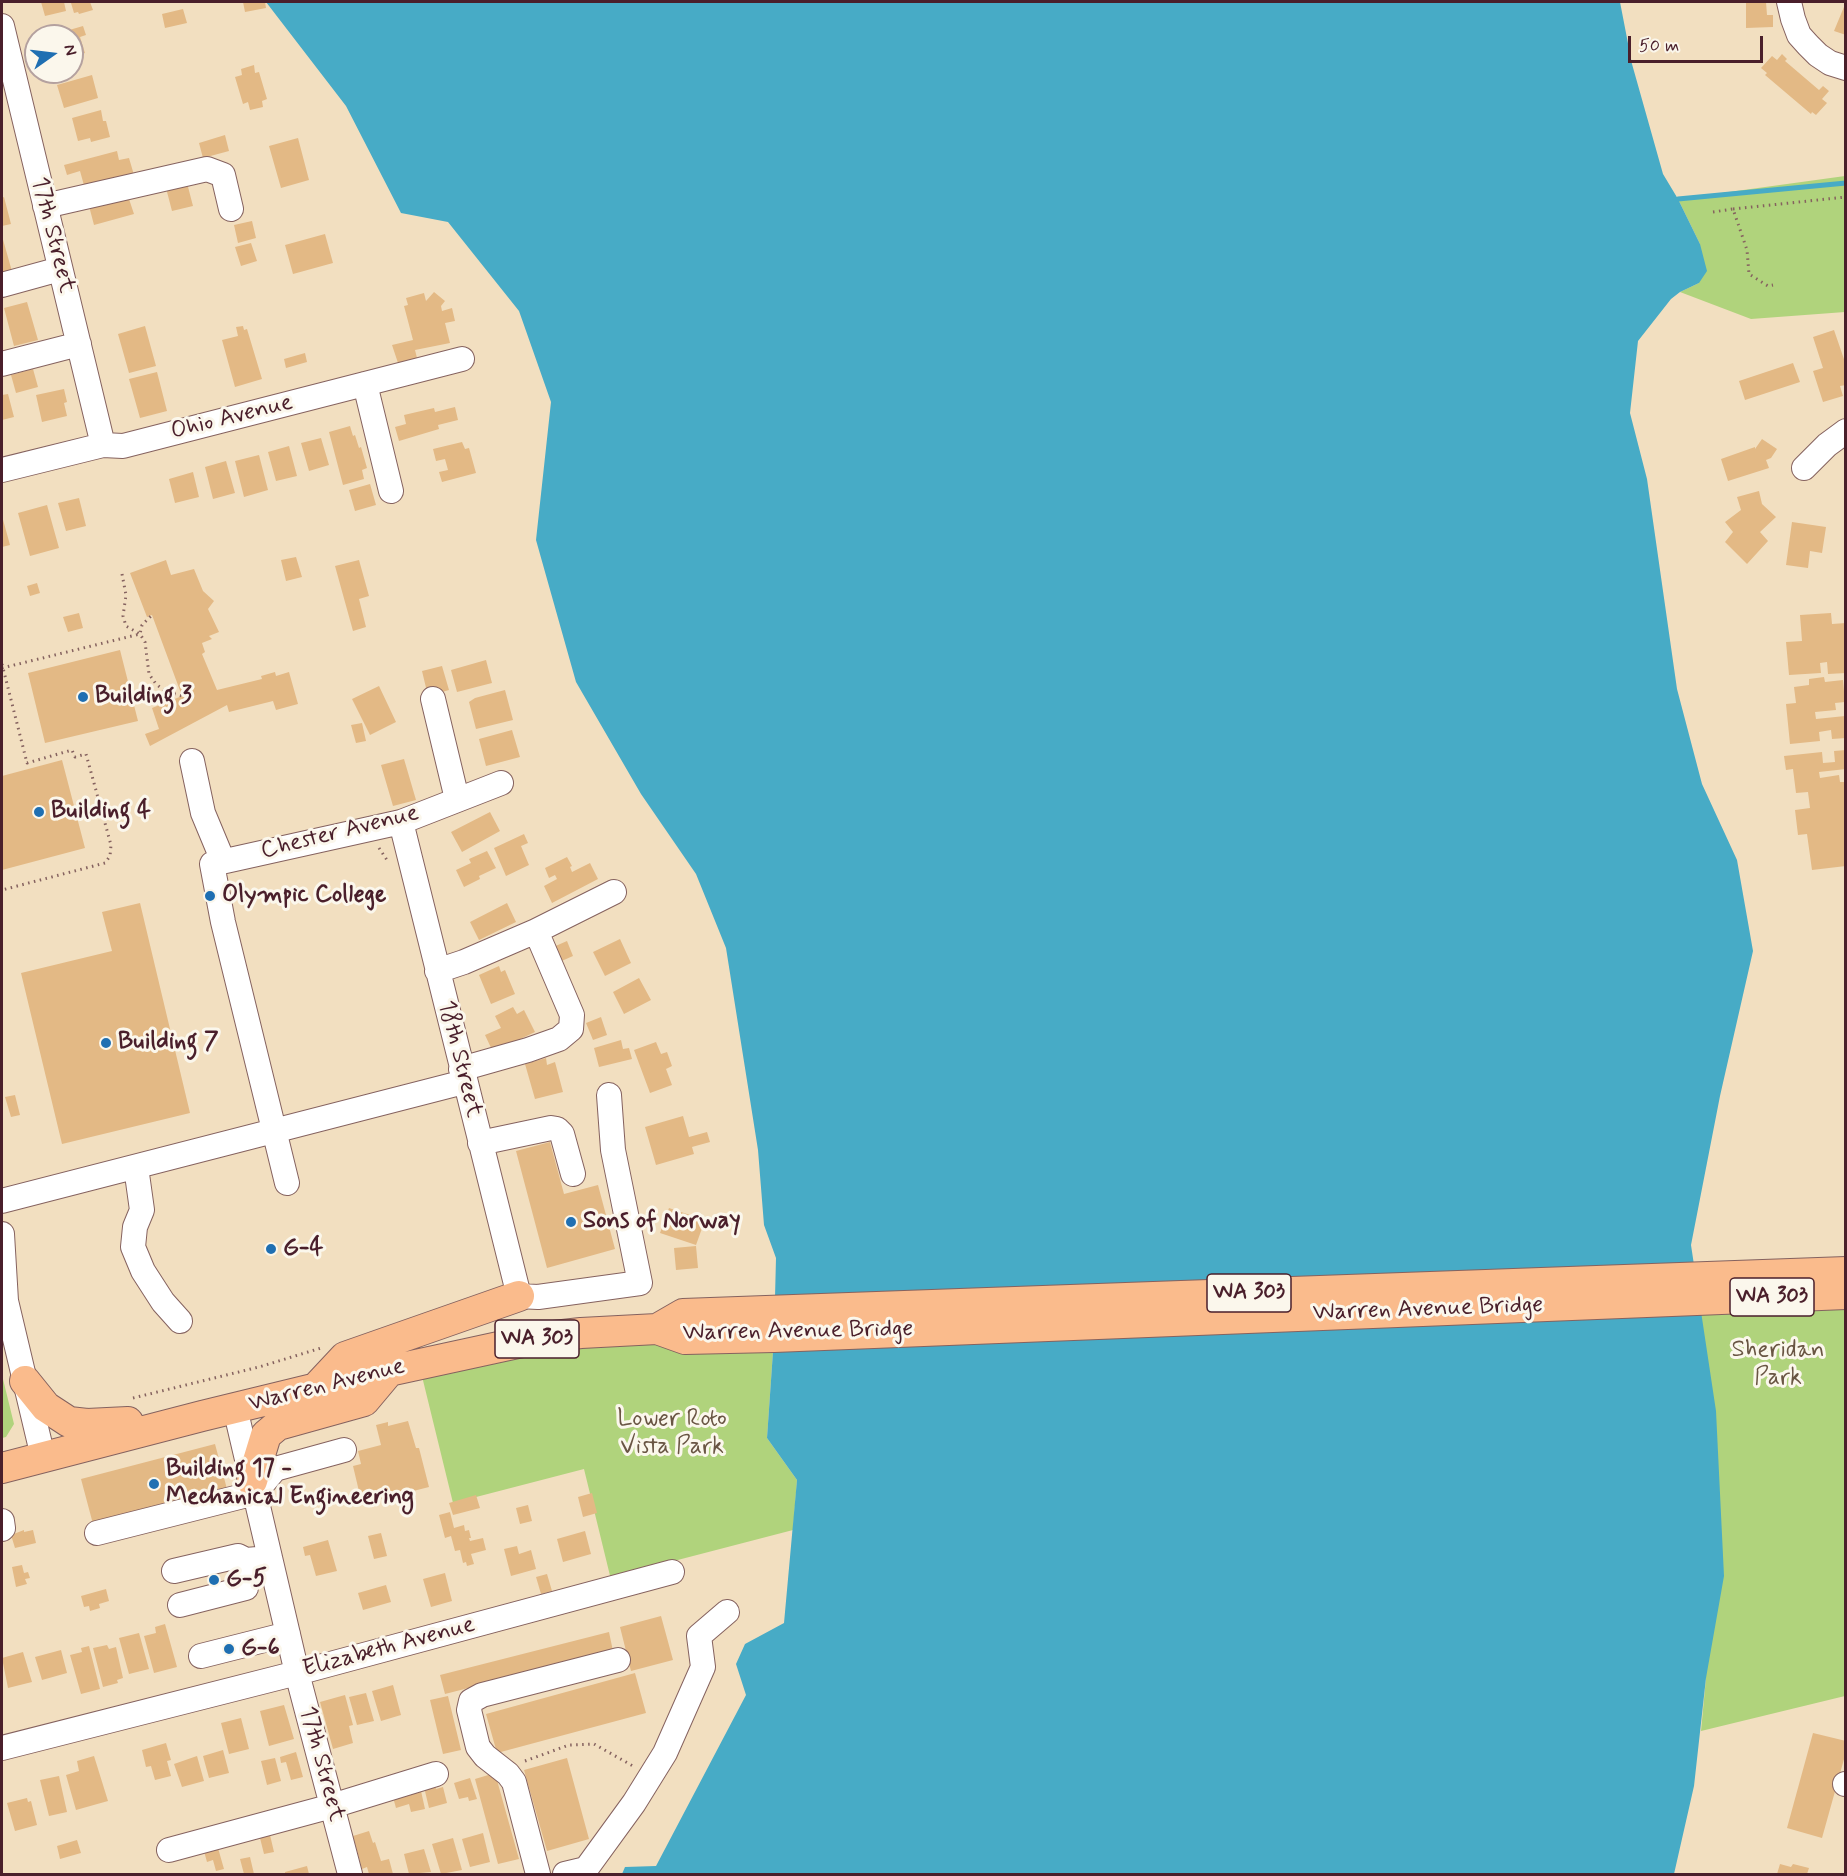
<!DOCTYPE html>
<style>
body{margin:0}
#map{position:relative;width:1847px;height:1876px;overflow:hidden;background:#f2dfc0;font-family:Mynerve,sans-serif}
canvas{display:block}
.frame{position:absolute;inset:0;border:3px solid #4a1f2b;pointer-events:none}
.north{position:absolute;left:24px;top:24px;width:60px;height:60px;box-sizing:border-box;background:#fbf7ec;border:2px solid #b4a19f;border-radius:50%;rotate:76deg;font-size:16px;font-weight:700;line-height:24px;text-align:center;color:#4a1f2b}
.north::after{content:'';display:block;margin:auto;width:21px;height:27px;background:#1f6fb2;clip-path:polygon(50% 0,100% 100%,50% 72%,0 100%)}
.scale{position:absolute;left:1628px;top:36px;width:135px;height:27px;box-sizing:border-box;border:3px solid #4a1f2b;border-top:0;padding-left:8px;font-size:18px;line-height:21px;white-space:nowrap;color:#4a1f2b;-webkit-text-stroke:4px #fbf7ec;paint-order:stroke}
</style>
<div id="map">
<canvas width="1847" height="1876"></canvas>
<div class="frame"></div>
<div class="north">N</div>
<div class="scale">50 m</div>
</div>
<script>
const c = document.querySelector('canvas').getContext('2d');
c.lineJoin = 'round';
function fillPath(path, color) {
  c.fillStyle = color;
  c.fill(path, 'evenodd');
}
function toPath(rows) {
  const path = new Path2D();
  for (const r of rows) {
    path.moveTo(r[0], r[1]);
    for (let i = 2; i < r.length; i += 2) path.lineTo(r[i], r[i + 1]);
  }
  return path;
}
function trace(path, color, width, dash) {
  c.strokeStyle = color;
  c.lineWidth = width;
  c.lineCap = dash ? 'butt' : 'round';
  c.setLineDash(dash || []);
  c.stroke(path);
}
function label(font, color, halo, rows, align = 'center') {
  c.font = font + ' Mynerve,sans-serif';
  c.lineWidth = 6;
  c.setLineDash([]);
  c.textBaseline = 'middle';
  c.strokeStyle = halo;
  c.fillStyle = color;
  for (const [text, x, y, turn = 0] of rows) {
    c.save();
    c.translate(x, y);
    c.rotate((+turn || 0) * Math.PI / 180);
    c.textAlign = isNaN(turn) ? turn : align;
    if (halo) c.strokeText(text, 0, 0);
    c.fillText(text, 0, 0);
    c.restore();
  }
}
fillPath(toPath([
 [1845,176,1845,312,1751,319,1680,292,1699,283,1700,244,1678,199],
 [1846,1295,1845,1696,1701,1731,1706,1678,1698,1300],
 [545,1337,774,1337,767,1438,797,1480,793,1530,670,1562,613,1588,584,1469,453,1503,419,1364],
 [2,1375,14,1424,6,1437,2,1438]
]), '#b0d37c');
fillPath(toPath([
 [266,2,1620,2,1632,64,1663,174,1678,199,1700,244,1707,271,1699,283,1680,292,1671,299,1638,341,1630,413,1647,479,1677,689,1702,784,1737,860,1753,951,1720,1096,1691,1245,1716,1411,1724,1576,1706,1678,1694,1786,1674,1874,622,1874,625,1867,656,1866,746,1695,736,1664,745,1644,784,1623,797,1480,767,1438,774,1337,776,1258,764,1225,758,1150,726,948,696,874,641,794,576,682,536,540,551,402,519,311,448,222,401,213,346,106]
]), '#47abc6');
trace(toPath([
 [1678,199,1846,183]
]), '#47abc6', 5);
fillPath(toPath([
 [41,2,64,2,66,11,45,16],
 [75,2,90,2,93,10,79,14,78,12,74,13,71,3],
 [243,2,265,2,266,8,245,12],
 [1746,2,1766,2,1767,15,1773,15,1773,27,1746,28],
 [1846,2,1846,35,1834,31],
 [183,9,187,23,165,28,162,14],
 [83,26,86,35,80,37,85,53,72,57,72,36,60,36,59,33],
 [1782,54,1787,59,1785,61,1819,90,1823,86,1829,91,1822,99,1827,103,1816,115,1812,112,1811,114,1765,75,1767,73,1761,68,1772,56,1777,60],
 [254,65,255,73,259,72,267,99,262,101,263,107,250,110,248,102,243,104,235,77,242,75,241,69],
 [92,75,98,98,64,108,57,85],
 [101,110,103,121,106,121,110,137,91,142,90,138,78,141,72,118],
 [225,135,229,151,203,158,199,143],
 [298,138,309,180,281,188,269,146],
 [117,151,119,160,129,158,134,175,85,189,80,171,67,175,64,165],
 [187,183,193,206,172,211,166,188],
 [128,196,134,214,94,225,89,206],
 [4,197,11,224,2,226,2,198],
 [252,221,256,238,238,243,234,225],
 [325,234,333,263,293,274,285,245],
 [2,236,13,275,2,278],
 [251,243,257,261,241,266,235,247],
 [434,292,445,301,441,306,442,311,452,308,455,321,445,323,450,343,415,350,417,358,398,363,392,345,413,340,404,306,408,305,406,298,424,293,426,301],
 [27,302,38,340,14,346,4,308],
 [145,326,156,366,129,373,118,334],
 [243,326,244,330,247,329,262,379,235,387,222,340,238,336,236,327],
 [1834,330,1846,365,1846,385,1840,386,1843,396,1823,402,1813,371,1823,368,1813,337],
 [305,353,307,362,286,368,284,359],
 [1793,363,1800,382,1745,400,1739,381],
 [33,369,38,387,16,393,11,375],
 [157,372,167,411,140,418,129,379],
 [64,389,67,402,64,403,67,416,42,422,36,395],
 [8,394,14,417,2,420,2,395],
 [455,407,458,420,438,425,439,429,399,441,395,427,406,424,404,415,434,408,435,412],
 [350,426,353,436,355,435,359,448,361,447,367,468,362,470,364,479,343,485,329,432],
 [321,438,329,465,309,471,301,443],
 [1762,439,1777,449,1771,458,1766,460,1769,468,1728,481,1721,459,1755,447,1755,449],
 [462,442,465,449,469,448,476,473,442,482,439,472,448,470,445,459,436,461,433,449],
 [289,446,297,476,276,481,268,452],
 [259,455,268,490,244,497,235,461],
 [226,461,235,493,213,499,205,467],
 [193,472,199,497,175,503,169,479],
 [370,484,376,505,355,511,349,490],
 [1759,491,1762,504,1776,517,1760,532,1768,541,1747,564,1725,542,1733,532,1725,522,1741,510,1737,497],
 [79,498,86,526,66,531,58,503],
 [47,505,59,548,30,556,18,513],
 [2,516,10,545,2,547],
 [1792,522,1826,527,1822,553,1810,551,1808,568,1786,565],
 [296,557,302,577,286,581,281,560],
 [166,560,171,575,194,569,203,591,214,601,208,609,219,632,209,636,212,639,202,643,205,652,202,654,217,690,262,679,261,676,275,672,276,676,289,672,298,704,276,710,273,701,229,712,227,705,150,746,145,734,159,729,152,708,182,696,152,615,147,617,130,573],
 [359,560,369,596,359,599,366,627,353,631,335,566],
 [37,583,40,593,30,596,27,586],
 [79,613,83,628,68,632,63,617],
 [1831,613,1832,624,1846,623,1846,673,1828,674,1827,662,1820,663,1821,673,1789,675,1786,642,1802,641,1800,615],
 [120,650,138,721,45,743,28,673],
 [486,660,492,683,457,692,451,670],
 [442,666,449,690,428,696,422,671],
 [1824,677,1825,682,1843,680,1845,702,1835,703,1836,710,1815,712,1816,719,1845,716,1846,738,1832,739,1831,730,1819,732,1820,741,1790,744,1786,704,1796,703,1794,687,1809,685,1809,679],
 [379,686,396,722,370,735,352,699],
 [505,690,513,720,476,729,469,702,475,698],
 [362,723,366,741,356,743,351,725],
 [512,730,520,757,486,766,479,739],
 [1846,750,1846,769,1819,772,1820,778,1839,775,1840,782,1846,782,1846,866,1812,870,1807,834,1798,835,1795,810,1810,808,1808,792,1796,793,1793,769,1786,770,1784,756,1822,752,1823,763,1835,762,1834,751],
 [404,759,416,800,393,806,381,765],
 [62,760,85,848,2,870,2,776],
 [490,812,500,831,462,852,451,832],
 [524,834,528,843,521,846,529,865,506,876,494,848],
 [487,851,496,868,479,876,480,879,464,887,456,870,471,863,469,859],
 [567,857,572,866,570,867,572,872,590,863,598,879,552,903,544,886,557,879,555,875,549,878,545,868],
 [140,903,190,1113,62,1144,21,973,112,951,102,912],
 [507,903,516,922,479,940,470,922],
 [620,939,631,963,605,976,593,952],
 [567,941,573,956,557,963,551,948],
 [499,966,501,972,505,970,515,994,491,1004,479,975],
 [639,978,651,1000,624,1014,613,992],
 [513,1007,517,1014,524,1010,535,1032,493,1052,485,1035,501,1028,495,1016],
 [601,1017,607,1035,593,1040,586,1023],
 [621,1040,623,1049,629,1048,632,1059,599,1067,594,1048],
 [656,1042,661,1054,667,1052,672,1066,666,1069,672,1085,650,1093,634,1050],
 [546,1058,547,1065,555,1062,563,1092,535,1099,525,1064],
 [15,1095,20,1115,11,1117,5,1097],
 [683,1116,689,1137,707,1132,710,1142,692,1147,694,1154,656,1165,645,1127],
 [550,1142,564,1194,598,1185,615,1249,547,1268,516,1151],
 [669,1208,705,1220,696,1245,660,1233],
 [696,1246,698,1268,676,1270,674,1248],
 [408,1421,416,1448,419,1448,429,1487,362,1504,353,1466,361,1464,358,1451,381,1445,376,1425,388,1422,388,1426],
 [215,1444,227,1489,93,1524,81,1479],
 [592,1493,597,1513,583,1517,578,1497],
 [476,1495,480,1508,453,1515,449,1503],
 [528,1505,532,1521,520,1524,516,1508],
 [450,1512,454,1528,464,1525,465,1531,469,1530,471,1538,469,1538,470,1541,483,1538,486,1550,471,1554,474,1564,467,1566,466,1562,463,1563,460,1550,455,1551,451,1536,445,1538,439,1515],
 [24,1530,24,1532,33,1530,36,1543,15,1548,11,1535],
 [585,1531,591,1554,563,1562,557,1539],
 [381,1533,387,1556,374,1559,368,1536],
 [328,1540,337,1571,316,1576,310,1555,305,1556,303,1547],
 [517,1546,519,1554,531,1550,536,1569,511,1576,504,1549],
 [22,1565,24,1573,28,1572,30,1578,25,1579,27,1584,16,1587,12,1567],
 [445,1573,452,1601,431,1607,423,1579],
 [547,1574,552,1591,541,1594,536,1577],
 [386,1585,391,1602,363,1610,358,1593],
 [106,1589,109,1601,99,1604,100,1608,90,1611,89,1606,84,1607,81,1596],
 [661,1616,673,1660,631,1671,620,1627],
 [165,1624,177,1667,154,1673,144,1636,156,1633,155,1627],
 [609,1632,613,1651,445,1694,440,1675],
 [139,1633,149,1669,129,1674,119,1638],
 [107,1645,109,1649,116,1647,123,1678,117,1680,118,1683,103,1687,93,1648],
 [89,1646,100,1689,81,1694,70,1655,82,1652,81,1648],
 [61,1650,67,1673,42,1680,35,1657],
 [23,1652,32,1682,8,1688,2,1658],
 [635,1673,646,1713,497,1753,486,1714],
 [393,1685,401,1715,381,1721,372,1691],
 [366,1693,374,1721,357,1725,349,1697],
 [345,1695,353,1725,349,1726,353,1743,333,1749,320,1702],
 [448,1696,461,1750,443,1754,430,1700],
 [284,1705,294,1739,269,1746,260,1711],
 [241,1718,249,1749,229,1754,221,1723],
 [1813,1733,1846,1741,1846,1752,1822,1838,1787,1828],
 [166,1743,171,1760,167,1761,171,1776,155,1780,151,1766,146,1767,142,1750],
 [223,1750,229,1773,209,1778,203,1756],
 [296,1752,303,1777,291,1780,286,1762,281,1763,280,1757],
 [94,1756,108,1801,76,1810,66,1775,79,1771,77,1761],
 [197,1756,204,1781,182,1787,174,1764],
 [275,1758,281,1781,267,1785,261,1761],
 [567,1758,589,1839,547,1851,524,1770],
 [495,1773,519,1859,498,1864,475,1779],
 [59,1776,67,1812,49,1816,40,1780],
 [470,1778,477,1799,469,1801,468,1797,459,1799,454,1783],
 [419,1782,425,1809,411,1812,409,1804,396,1808,391,1790],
 [435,1784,436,1789,443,1787,447,1803,429,1808,424,1787],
 [27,1798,28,1802,31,1801,37,1825,15,1831,7,1803],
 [369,1831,373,1843,375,1842,381,1861,389,1859,393,1874,369,1874,367,1867,362,1869,353,1836],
 [483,1833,490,1862,470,1867,462,1839],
 [270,1835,274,1852,264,1854,260,1838],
 [453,1838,462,1870,441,1874,432,1844],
 [77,1840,81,1853,60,1859,57,1846],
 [216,1841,224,1869,216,1871,213,1860,207,1862,202,1844],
 [424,1849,431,1872,409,1874,404,1854],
 [250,1857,254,1874,244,1874,240,1859],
 [1780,1864,1791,1867,1793,1864,1809,1868,1807,1874,1777,1874],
 [307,1866,309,1874,285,1874,285,1872]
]), '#e3b985');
const minor = toPath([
 [1789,2,1793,19,1799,35,1808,45,1818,55,1830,63,1846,68],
 [2,26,103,445],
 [45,206,207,169,223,175,231,209],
 [2,285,60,269],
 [2,364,79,344],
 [365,384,391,491],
 [1804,468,1827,445,1846,431],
 [2,470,103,445,123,446,462,359],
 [433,699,457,799],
 [192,761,203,813,223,861],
 [401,822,519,1296,538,1297,640,1283,613,1150,609,1095],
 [536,931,614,892],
 [437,971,464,962,536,931,572,1015,571,1029,559,1039,528,1050,461,1069],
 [480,1143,551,1128,557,1129,562,1134,573,1174],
 [136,1167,142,1210,135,1227,133,1247,143,1271,163,1302,180,1321],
 [287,1183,223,922,212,864,401,822,501,783],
 [2,1201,464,1082],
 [2,1234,6,1301],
 [2,1284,43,1457],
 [235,1408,297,1673,350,1874],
 [2,1521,3,1528,2,1529],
 [97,1533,255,1493,275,1469,344,1450],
 [174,1571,238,1556,246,1560,270,1558],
 [180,1605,246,1588,246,1560],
 [201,1656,288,1634],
 [2,1748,297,1673,672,1572],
 [1845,1784,1846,1784],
 [169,1850,332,1806,436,1774],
 [538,1874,514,1782,508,1774,485,1756,478,1747,469,1710,471,1701,482,1695,618,1660],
 [565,1874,586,1869,634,1803,665,1753,703,1667,699,1636,727,1612]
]);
const major = toPath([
 [657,1329,683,1314,1846,1272],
 [25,1381,46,1407,69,1422,87,1424,128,1422],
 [316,1388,345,1357,519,1296],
 [2,1468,202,1416,370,1375,545,1337,581,1333,657,1329,685,1339,774,1337,1846,1294],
 [252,1481,266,1435,278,1425,364,1401,390,1370]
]);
trace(minor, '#85625f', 26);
trace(major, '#85625f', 32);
trace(toPath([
 [1733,209,1846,197],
 [1713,212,1733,209,1747,250,1749,274,1768,286,1773,285],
 [122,574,126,595,123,616,126,626,140,634,145,642,149,674,156,684,165,691,182,696],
 [2,664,27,763,72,750,75,757,86,754,111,845,110,856,105,863,2,890],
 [2,668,140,634,142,625,152,615],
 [379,848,387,860],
 [133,1398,259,1367,321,1348],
 [525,1761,569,1745,594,1744,633,1766]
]), '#85625f', 3, [1.5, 4.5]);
trace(minor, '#fff', 24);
trace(major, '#fabb8c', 30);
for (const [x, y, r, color] of [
 [83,697,6,"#1f6fb2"],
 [39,812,6,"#1f6fb2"],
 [210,896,6,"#1f6fb2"],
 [106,1043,6,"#1f6fb2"],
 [571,1222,6,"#1f6fb2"],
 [271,1249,6,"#1f6fb2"],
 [154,1484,6,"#1f6fb2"],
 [214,1580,6,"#1f6fb2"],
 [229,1649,6,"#1f6fb2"]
]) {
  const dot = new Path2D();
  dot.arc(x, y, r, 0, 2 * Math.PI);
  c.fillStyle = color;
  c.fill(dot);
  trace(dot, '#fbf7ec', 2);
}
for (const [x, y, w] of [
 [1249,1293,84],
 [1772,1297,84],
 [537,1339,84]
]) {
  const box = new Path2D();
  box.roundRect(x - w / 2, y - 19, w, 38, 4.5);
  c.fillStyle = '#fbf7ec';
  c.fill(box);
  trace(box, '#4a1f2b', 1.5);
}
label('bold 22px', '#4a1f2b', null, [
 ["WA 303",1249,1293],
 ["WA 303",1772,1297],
 ["WA 303",537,1339]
]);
label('24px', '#4a1f2b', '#fbf7ec', [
 ["17th Street",52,235,76],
 ["Ohio Avenue",232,418,-14],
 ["Chester Avenue",340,833,-14],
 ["18th Street",459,1059,76],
 ["Warren Avenue Bridge",1428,1310,-2],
 ["Warren Avenue Bridge",798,1332,-1],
 ["Warren Avenue",327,1386,-14],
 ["Elizabeth Avenue",389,1648,-15],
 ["17th Street",321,1764,75]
]);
label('bold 24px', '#4a1f2b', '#fbf7ec', [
 ["Building 3",95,697],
 ["Building 4",51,812],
 ["Olympic College",222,896],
 ["Building 7",118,1043],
 ["Sons of Norway",583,1222],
 ["G-4",283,1249],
 ["Building 17 -",166,1470],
 ["Mechanical Engineering",166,1498],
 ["G-5",226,1580],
 ["G-6",241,1649]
], 'left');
label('24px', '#695543', '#fbf7ec', [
 ["Sheridan",1778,1351],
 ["Park",1778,1379],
 ["Lower Roto",672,1420],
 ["Vista Park",672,1448]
]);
</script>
